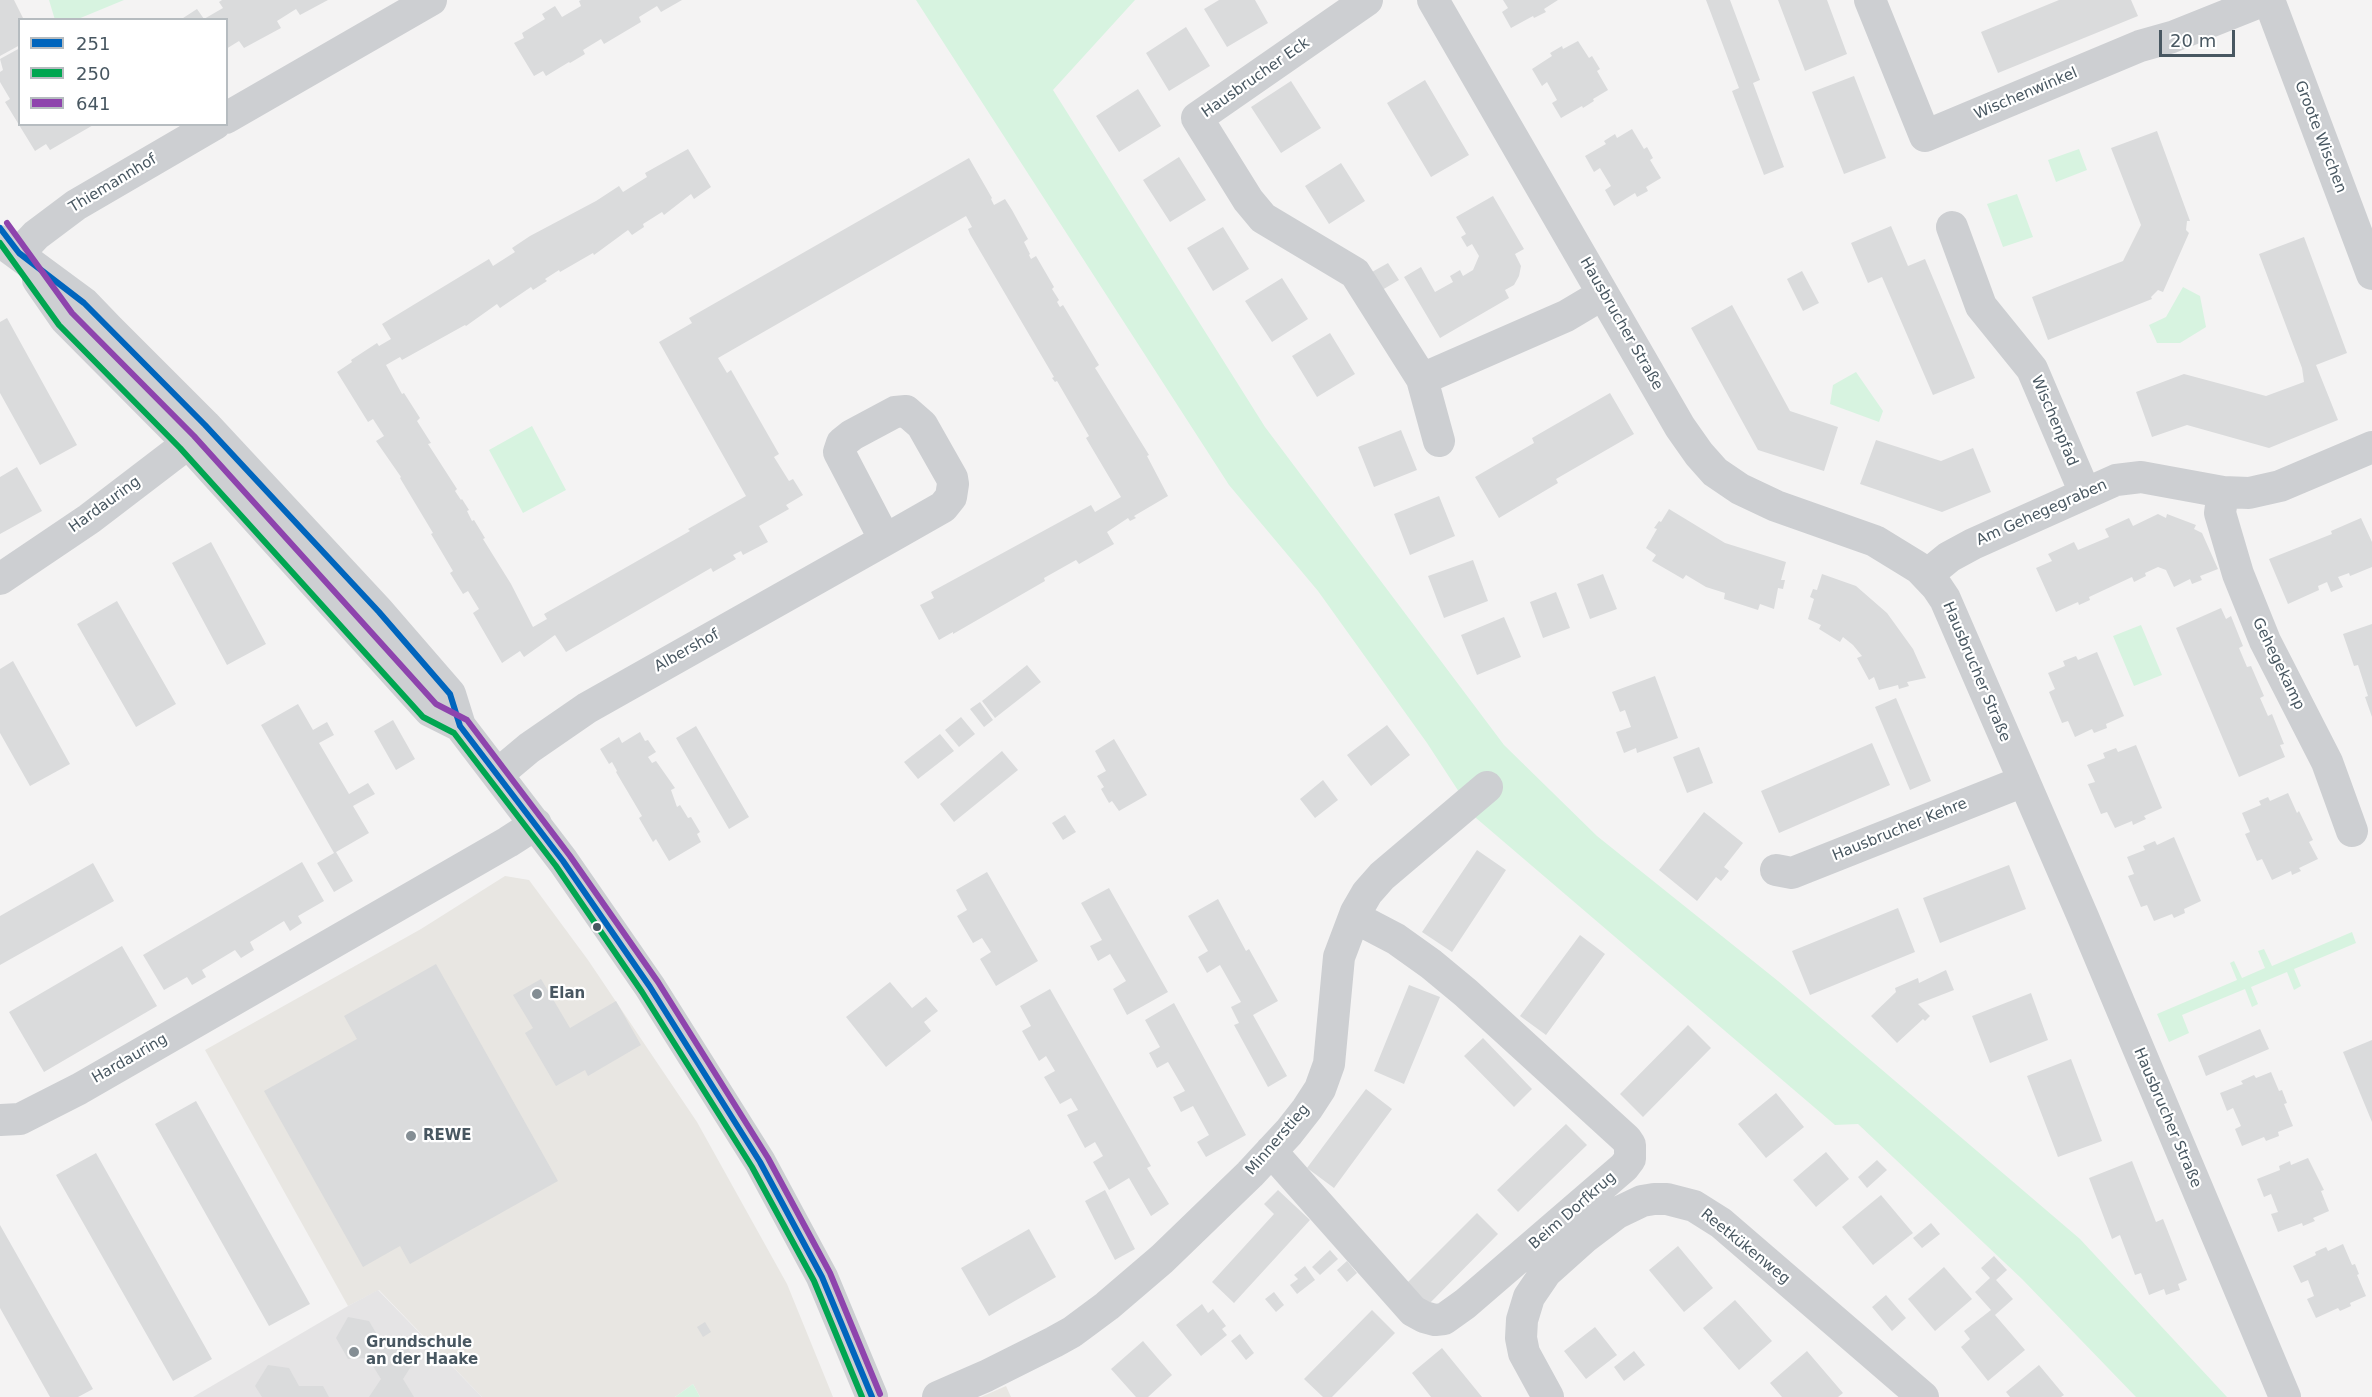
<!DOCTYPE html>
<meta charset="utf-8">
<style>
body{margin:0}
#map{position:relative;width:2372px;height:1397px;overflow:hidden;background:#f4f3f3;font-family:"DejaVu Sans",sans-serif}
canvas{display:block}
.legend{position:absolute;left:18px;top:18px;width:210px;height:108px;box-sizing:border-box;background:#fff;border:2px solid #b6bcc0;margin:0;padding:8px 10px;list-style:none;font-size:18px;color:#485761}
.legend li{display:flex;align-items:center;gap:12px;height:30px}
.legend b{width:30px;border:2px solid #b6bcc0}
.scale{position:absolute;left:2159px;top:30px;width:76px;height:27px;box-sizing:border-box;border:3px solid #485761;border-top:0;padding-left:8px;font-size:18px;line-height:21px;white-space:nowrap;color:#485761;-webkit-text-stroke:4px #fff;paint-order:stroke}
</style>
<div id="map">
<canvas width="2372" height="1397"></canvas>
<ul class="legend">
<li><b style="height:8px;background:#0065bd"></b>251</li>
<li><b style="height:8px;background:#00a651"></b>250</li>
<li><b style="height:8px;background:#8e44ad"></b>641</li>
</ul>
<div class="scale">20 m</div>
</div>
<script>
const c = document.querySelector('canvas').getContext('2d');
c.lineJoin = 'round';
function fillPath(path, color) {
  c.fillStyle = color;
  c.fill(path, 'evenodd');
}
function toPath(rows) {
  const path = new Path2D();
  for (const r of rows) {
    path.moveTo(r[0], r[1]);
    for (let i = 2; i < r.length; i += 2) path.lineTo(r[i], r[i + 1]);
  }
  return path;
}
function trace(path, color, width, dash) {
  c.strokeStyle = color;
  c.lineWidth = width;
  c.lineCap = dash ? 'butt' : 'round';
  c.setLineDash(dash || []);
  c.stroke(path);
}
function label(font, color, halo, rows, align = 'center') {
  c.font = font + ' "DejaVu Sans",sans-serif';
  c.lineWidth = 4.5;
  c.setLineDash([]);
  c.textBaseline = 'middle';
  c.strokeStyle = halo;
  c.fillStyle = color;
  for (const [text, x, y, turn = 0] of rows) {
    c.save();
    c.translate(x, y);
    c.rotate((+turn || 0) * Math.PI / 180);
    c.textAlign = isNaN(turn) ? turn : align;
    if (halo) c.strokeText(text, 0, 0);
    c.fillText(text, 0, 0);
    c.restore();
  }
}
fillPath(toPath([
 [505,876,529,880,588,960,697,1122,787,1284,833,1397,700,1397,693,1384,675,1397,482,1397,379,1290,348,1306,205,1050,421,929],
 [1006,1386,1011,1397,981,1397]
]), '#e8e6e2');
fillPath(toPath([
 [378,1290,482,1397,193,1397,348,1306]
]), '#e5e4e5');
fillPath(toPath([
 [49,0,124,0,78,19,55,20],
 [916,0,1135,0,1053,90,1265,427,1504,745,1597,836,1778,981,2080,1239,2227,1397,2136,1397,2022,1279,1858,1124,1835,1125,1476,818,1427,743,1318,591,1229,485],
 [2079,149,2087,170,2056,182,2048,160],
 [2017,194,2033,237,2003,247,1987,204],
 [2183,287,2200,296,2206,327,2180,343,2157,343,2149,325,2166,317],
 [1856,372,1883,411,1879,422,1830,404,1833,385],
 [532,426,566,490,523,513,489,450],
 [2141,625,2162,675,2134,686,2113,636],
 [2352,932,2356,943,2294,969,2301,986,2294,990,2287,972,2251,987,2258,1004,2252,1007,2245,989,2182,1015,2189,1033,2169,1042,2157,1014,2237,980,2230,963,2234,961,2242,978,2265,968,2258,951,2264,949,2272,966],
 [693,1384,700,1397,675,1397]
]), '#d7f3e0');
fillPath(toPath([
 [0,0,14,0,24,20,20,20,20,45,0,56],
 [222,0,328,0,300,15,296,9,277,21,281,28,244,48,239,41,226,49,226,20,180,20,197,9,204,19,223,8,219,2],
 [581,0,682,0,661,12,657,6,639,17,641,22,604,44,601,39,583,50,585,54,570,63,569,62,546,76,543,71,534,76,514,43,524,38,522,33,545,19,542,14,555,6,562,17,581,6,579,1],
 [1219,0,1255,0,1268,23,1227,47,1204,9],
 [1503,0,1558,0,1544,9,1546,12,1534,18,1533,16,1511,28,1502,12,1508,8],
 [1706,0,1730,0,1760,80,1753,83,1784,167,1764,175,1732,91,1739,88],
 [1778,0,1827,0,1847,54,1805,71],
 [2059,0,2131,0,2138,16,1998,73,1981,32],
 [1186,27,1210,66,1169,91,1146,53],
 [1578,41,1589,58,1592,56,1600,69,1597,71,1608,90,1593,99,1594,101,1583,108,1582,106,1561,118,1552,103,1557,100,1547,82,1542,86,1532,69,1552,56,1550,53,1562,46,1563,49],
 [20,48,20,124,95,124,50,150,46,144,35,151,5,102,10,99,0,82,0,72,3,70,0,59],
 [1854,76,1886,158,1844,174,1812,92],
 [1425,80,1469,155,1431,177,1387,103],
 [1291,81,1321,128,1281,153,1251,107],
 [1138,89,1161,126,1119,152,1096,116],
 [1632,129,1644,149,1647,147,1653,158,1650,160,1661,178,1646,187,1648,191,1637,197,1635,193,1614,206,1605,190,1611,186,1600,168,1594,172,1585,156,1606,144,1604,141,1615,134,1617,138],
 [2157,131,2190,221,2187,221,2186,230,2189,233,2163,292,2158,290,2151,297,2152,299,2048,340,2032,297,2123,261,2141,225,2111,148],
 [688,149,711,187,694,199,691,194,664,215,662,212,643,224,644,227,632,235,628,230,594,255,593,253,560,272,559,270,545,279,547,281,533,290,531,287,500,308,497,304,466,326,465,325,402,360,400,357,386,365,402,394,404,393,420,418,417,421,431,443,428,444,457,489,455,491,461,500,462,499,469,510,467,511,472,521,474,520,485,538,483,539,511,584,533,627,547,619,544,614,690,531,688,529,746,496,659,342,692,323,689,318,969,158,992,198,991,199,994,205,1005,199,1012,210,1028,239,1024,242,1030,254,1029,255,1031,259,1036,256,1054,287,1052,289,1059,300,1057,302,1060,307,1063,305,1099,365,1095,368,1097,371,1149,455,1147,456,1168,496,1134,516,1136,518,1130,521,1128,518,1107,532,1114,544,1079,564,1076,560,1044,578,1045,581,953,634,953,632,939,640,920,605,934,598,931,592,1091,505,1095,512,1121,497,1086,438,1089,436,1057,381,1055,382,1052,378,1054,377,970,234,968,229,972,227,966,216,718,358,727,373,731,370,779,454,774,457,789,481,793,479,803,495,786,505,789,509,759,526,768,542,743,555,741,551,733,555,736,559,713,572,711,568,566,652,555,635,524,657,520,651,502,663,473,613,479,609,468,591,463,594,450,573,453,571,431,534,433,533,400,478,401,477,376,441,384,436,373,419,368,422,337,372,352,362,351,360,377,343,379,346,391,339,382,324,489,259,493,266,515,252,512,248,530,236,596,201,619,186,623,192,647,177,645,173],
 [1179,157,1206,200,1170,222,1143,180],
 [1341,163,1365,201,1329,224,1305,186],
 [1493,196,1524,249,1515,254,1521,266,1519,276,1514,285,1505,290,1509,298,1440,338,1404,277,1421,267,1435,292,1453,282,1450,276,1460,270,1463,276,1473,270,1479,256,1472,244,1467,247,1461,237,1466,234,1456,217],
 [1891,226,1908,266,1925,259,1975,378,1933,395,1882,277,1868,283,1851,243],
 [1223,227,1249,269,1213,291,1187,248],
 [2304,237,2347,353,2316,365,2338,420,2269,448,2187,425,2152,437,2136,392,2184,374,2266,396,2304,382,2302,368,2259,254],
 [1388,263,1399,280,1382,290,1372,272],
 [1802,271,1819,303,1803,311,1787,279],
 [1282,278,1308,319,1272,342,1245,301],
 [1732,305,1790,411,1838,427,1824,471,1758,450,1691,328],
 [7,318,77,445,40,465,0,393,0,322],
 [1330,333,1355,374,1317,397,1292,356],
 [1610,393,1634,434,1556,479,1558,483,1499,518,1475,477,1534,443,1532,438],
 [1401,430,1417,470,1374,487,1358,447],
 [1876,440,1941,461,1973,448,1991,492,1942,512,1860,484],
 [17,467,42,511,0,534,0,477],
 [1439,496,1455,536,1410,555,1394,514],
 [1669,509,1725,543,1786,562,1781,580,1785,580,1783,589,1778,588,1774,609,1760,604,1758,610,1724,599,1725,593,1706,587,1686,575,1683,579,1652,561,1656,555,1646,548,1657,529,1654,528,1659,521,1661,522],
 [2158,514,2166,518,2167,514,2196,525,2194,529,2202,533,2218,569,2200,576,2202,580,2192,584,2190,579,2174,587,2166,570,2158,567,2145,573,2146,576,2134,582,2132,577,2089,597,2090,600,2079,605,2078,602,2056,612,2036,568,2052,561,2048,554,2074,542,2078,550,2109,537,2105,529,2129,518,2133,526],
 [2361,518,2372,542,2372,567,2350,576,2349,573,2338,577,2343,587,2331,592,2327,582,2318,586,2319,590,2288,604,2269,559,2332,534,2331,531],
 [211,542,266,644,227,665,172,563],
 [1473,560,1488,601,1444,618,1428,576],
 [1603,574,1617,609,1590,619,1577,584],
 [1822,574,1856,586,1887,613,1913,649,1926,678,1907,682,1909,686,1899,689,1898,685,1879,690,1874,677,1869,680,1857,658,1862,656,1853,645,1843,637,1840,642,1819,629,1821,625,1808,619,1814,599,1810,597,1813,589,1817,590],
 [1556,592,1570,628,1543,638,1530,602],
 [117,601,176,704,136,727,77,624],
 [2221,608,2226,619,2231,616,2243,646,2239,648,2247,667,2251,666,2264,696,2260,698,2268,716,2272,714,2284,744,2280,745,2285,757,2239,777,2176,628],
 [1504,617,1521,657,1477,675,1461,635],
 [2372,624,2372,717,2365,697,2368,696,2358,665,2354,666,2343,634],
 [2097,652,2124,716,2106,724,2107,728,2094,733,2092,729,2075,737,2068,721,2062,723,2049,692,2055,689,2048,673,2065,666,2063,661,2076,656,2078,660],
 [13,661,70,764,30,786,0,733,0,669],
 [1027,665,1041,682,995,718,982,701],
 [1655,676,1678,738,1637,753,1636,748,1624,753,1616,732,1631,727,1625,710,1620,712,1612,692],
 [1896,698,1931,781,1910,790,1875,707],
 [980,702,993,720,984,727,970,709],
 [298,704,313,730,327,722,334,735,319,743,349,794,368,783,375,794,353,806,369,833,336,852,353,881,334,892,317,863,334,853,261,725],
 [961,717,975,734,959,747,945,730],
 [393,720,415,759,396,770,374,731],
 [1387,725,1410,755,1371,786,1347,755],
 [696,726,749,817,729,829,676,738],
 [640,732,645,741,648,740,656,752,648,757,652,763,656,761,675,788,671,790,677,807,680,805,688,818,691,817,700,832,697,834,701,842,669,861,656,839,653,842,639,818,642,816,616,772,617,771,612,762,609,764,600,749,619,737,622,743],
 [940,734,954,751,918,779,904,762],
 [1114,739,1147,795,1119,811,1112,801,1109,803,1101,789,1104,787,1097,776,1106,771,1095,751],
 [1872,743,1890,785,1779,833,1761,791],
 [2136,745,2162,808,2144,816,2146,819,2133,825,2132,821,2115,828,2107,812,2101,814,2088,784,2095,782,2087,765,2105,758,2103,753,2116,748,2118,752],
 [1699,747,1713,783,1687,793,1673,757],
 [1002,751,1018,770,954,822,940,804],
 [1323,780,1338,800,1315,818,1300,799],
 [2288,793,2297,813,2299,811,2313,840,2309,842,2318,859,2299,868,2301,871,2292,875,2291,871,2272,880,2262,859,2257,861,2245,834,2250,832,2242,813,2261,805,2259,801,2268,797,2270,801],
 [1704,812,1743,843,1724,867,1729,871,1726,875,1721,881,1716,877,1697,901,1659,870],
 [1065,815,1076,832,1063,840,1052,823],
 [2174,837,2201,901,2184,909,2185,913,2174,918,2172,914,2154,921,2147,905,2141,907,2128,876,2134,874,2127,857,2145,850,2143,846,2155,841,2157,845],
 [1477,850,1506,870,1452,952,1422,932],
 [302,862,324,901,298,916,302,923,290,931,284,921,250,942,254,950,241,958,235,950,202,970,206,977,192,985,187,977,164,990,143,955],
 [93,863,114,901,0,965,0,916],
 [2009,865,2026,909,1940,943,1923,898],
 [987,872,1038,961,996,986,980,959,991,952,982,938,973,943,957,916,967,910,956,890],
 [1109,888,1168,992,1127,1015,1113,989,1126,981,1110,954,1098,961,1090,946,1102,940,1081,903],
 [1218,899,1246,951,1249,949,1278,1001,1253,1015,1287,1076,1268,1087,1234,1025,1239,1023,1231,1007,1241,1002,1220,965,1207,973,1198,957,1208,951,1188,916],
 [1898,908,1915,952,1810,995,1792,951],
 [1580,935,1605,954,1546,1035,1520,1016],
 [122,946,157,1006,44,1072,9,1012],
 [436,964,558,1181,410,1264,400,1246,363,1267,264,1091,357,1039,344,1016],
 [1946,970,1954,990,1918,1004,1930,1016,1925,1021,1923,1019,1897,1043,1871,1016,1896,992,1895,988,1918,978,1919,983],
 [541,979,570,1028,616,1001,641,1045,588,1076,585,1070,556,1086,525,1033,533,1028,513,995],
 [890,982,912,1008,926,997,938,1011,924,1022,931,1031,886,1067,846,1017],
 [1409,985,1440,997,1404,1084,1374,1071],
 [1050,989,1151,1166,1147,1168,1169,1204,1151,1216,1129,1178,1109,1190,1093,1162,1103,1156,1095,1142,1085,1148,1067,1115,1078,1110,1071,1098,1060,1104,1044,1077,1055,1071,1046,1056,1039,1061,1022,1031,1031,1026,1020,1006],
 [2031,993,2048,1040,1990,1063,1972,1016],
 [1174,1003,1246,1135,1206,1157,1197,1142,1209,1135,1193,1106,1181,1112,1173,1097,1185,1091,1168,1062,1157,1068,1149,1053,1160,1047,1145,1020],
 [1688,1025,1711,1048,1643,1117,1620,1094],
 [2260,1029,2269,1049,2206,1076,2198,1056],
 [1483,1038,1532,1089,1514,1107,1464,1056],
 [2372,1040,2372,1122,2343,1052],
 [2071,1059,2102,1141,2058,1157,2027,1076],
 [2271,1072,2279,1091,2282,1090,2287,1103,2284,1104,2293,1126,2278,1132,2279,1136,2266,1141,2264,1137,2242,1146,2235,1129,2241,1126,2233,1108,2227,1111,2220,1093,2243,1084,2241,1081,2254,1075,2256,1078],
 [1366,1089,1392,1109,1334,1188,1307,1168],
 [1776,1093,1804,1127,1766,1158,1738,1124],
 [196,1101,310,1304,269,1326,155,1124],
 [1566,1124,1587,1145,1518,1212,1497,1190],
 [1826,1152,1849,1179,1816,1207,1793,1180],
 [96,1153,212,1359,173,1381,56,1175],
 [2308,1158,2324,1190,2321,1191,2329,1211,2313,1218,2315,1221,2303,1226,2302,1223,2278,1232,2271,1214,2278,1212,2271,1194,2264,1197,2257,1179,2280,1170,2279,1166,2290,1161,2291,1165],
 [1877,1160,1887,1170,1867,1188,1858,1177],
 [2132,1161,2156,1222,2163,1219,2187,1280,2178,1284,2180,1290,2166,1295,2164,1289,2149,1295,2141,1273,2135,1275,2120,1235,2112,1239,2089,1178],
 [1105,1190,1135,1249,1115,1260,1085,1201],
 [1278,1190,1310,1220,1234,1303,1212,1282,1274,1214,1264,1204],
 [1881,1195,1913,1233,1873,1265,1842,1227],
 [1477,1213,1498,1234,1427,1306,1406,1284],
 [1931,1223,1940,1234,1922,1248,1913,1238],
 [0,1225,93,1389,78,1397,50,1397,0,1308],
 [1029,1229,1056,1277,989,1316,961,1268],
 [2343,1244,2352,1265,2355,1264,2359,1274,2357,1275,2366,1296,2350,1303,2351,1306,2340,1311,2338,1308,2316,1318,2307,1299,2314,1296,2308,1280,2301,1283,2293,1266,2316,1255,2315,1252,2326,1247,2328,1251],
 [1678,1246,1713,1288,1684,1312,1649,1270],
 [1330,1250,1338,1259,1320,1275,1312,1267],
 [1994,1256,2007,1270,1996,1280,2013,1299,1995,1315,2025,1350,1988,1381,1961,1347,1970,1339,1964,1331,1991,1310,1975,1292,1990,1278,1981,1268],
 [1347,1261,1357,1273,1347,1282,1337,1270],
 [1305,1266,1315,1280,1297,1294,1290,1285,1298,1279,1294,1275],
 [1944,1267,1972,1299,1935,1331,1908,1299],
 [1274,1292,1284,1305,1276,1312,1265,1299],
 [1886,1295,1906,1318,1892,1331,1872,1307],
 [1735,1300,1772,1341,1739,1370,1703,1328],
 [1202,1304,1208,1313,1213,1309,1226,1326,1222,1329,1227,1335,1201,1356,1176,1325],
 [1372,1310,1395,1333,1332,1397,1323,1397,1304,1379],
 [348,1317,369,1321,379,1338,403,1339,415,1360,403,1379,414,1397,369,1397,381,1379,368,1358,348,1359,336,1338],
 [705,1322,711,1332,703,1337,697,1327],
 [1595,1327,1617,1355,1586,1379,1564,1351],
 [1240,1334,1254,1353,1246,1360,1231,1341],
 [1143,1341,1172,1375,1148,1397,1136,1397,1111,1369],
 [1442,1348,1482,1397,1431,1397,1412,1373],
 [1634,1351,1645,1365,1624,1381,1614,1367],
 [1807,1351,1843,1393,1838,1397,1782,1397,1770,1383],
 [268,1365,289,1368,299,1386,323,1386,329,1397,262,1397,255,1386],
 [2039,1365,2064,1395,2061,1397,2010,1397,2006,1392]
]), '#dadbdc');
trace(toPath([
 [1367,0,1197,118,1248,200,1263,218,1355,273,1422,379,1439,441],
 [1433,0,1680,427,1699,454,1715,472,1740,489,1776,506,1875,541,1919,568,1937,587,1945,599,2083,917,2285,1397],
 [1870,0,1925,136,2140,46,2172,37,2265,0],
 [2269,0,2372,274],
 [226,118,431,0],
 [1952,227,1981,306,2032,369,2085,493],
 [0,241,84,303,109,329,205,425,379,612,450,694,460,726,563,861,650,987,760,1162,822,1277,872,1397],
 [19,253,36,235,76,205,215,124],
 [38,280,65,319,187,442,430,711,460,726],
 [1422,379,1566,316,1603,294],
 [2223,492,2220,513,2238,574,2265,641,2327,762,2352,831],
 [1927,575,1949,557,1973,544,2116,480,2141,477,2223,492,2249,493,2280,486,2372,447],
 [0,579,89,519,178,451,202,428],
 [498,774,529,748,587,708,885,540,943,507,951,497,953,484,952,478,922,425,906,411,895,412,852,435,842,443,839,452,885,540],
 [1776,870,1792,873,2024,781],
 [0,1120,20,1119,79,1089,508,842,536,824],
 [1271,1151,1413,1311,1424,1317,1435,1320,1444,1319,1465,1304,1624,1167,1630,1159,1630,1145,1626,1139,1466,993,1431,964,1396,939,1354,917],
 [938,1397,986,1376,1054,1342,1072,1332,1107,1306,1162,1259,1250,1174,1289,1132,1307,1109,1320,1089,1329,1064,1339,957,1356,912,1367,893,1382,876,1487,787],
 [1548,1397,1524,1353,1521,1338,1522,1320,1529,1297,1546,1272,1584,1238,1617,1213,1642,1201,1654,1199,1667,1199,1694,1206,1721,1223,1923,1397]
]), '#cdcfd2', 32);
trace(toPath([
 [0,228,19,253,84,303,205,425,379,612,450,694,460,726,563,861,650,987,760,1162,822,1277,872,1397]
]), '#0065bd', 6);
trace(toPath([
 [0,243,59,325,180,448,423,717,454,733,556,866,642,992,752,1167,814,1281,862,1397]
]), '#00a651', 6);
trace(toPath([
 [7,223,72,313,194,436,436,704,467,720,570,856,658,982,768,1158,830,1273,880,1394]
]), '#8e44ad', 6);
for (const [x, y, r, color] of [
 [597,927,5,"#485761"],
 [537,994,6,"#848e94"],
 [411,1136,6,"#848e94"],
 [354,1352,6,"#848e94"]
]) {
  const dot = new Path2D();
  dot.arc(x, y, r, 0, 2 * Math.PI);
  c.fillStyle = color;
  c.fill(dot);
  trace(dot, '#fff', 2);
}
label('15px', '#485761', '#fff', [
 ["Hausbrucher Eck",1256,78,-35],
 ["Wischenwinkel",2026,94,-23],
 ["Groote Wischen",2320,137,69],
 ["Thiemannhof",113,184,-31],
 ["Hausbrucher Straße",1621,324,60],
 ["Wischenpfad",2054,421,67],
 ["Hardauring",105,505,-36],
 ["Am Gehegegraben",2042,513,-24],
 ["Albershof",687,651,-29],
 ["Gehegekamp",2278,664,64],
 ["Hausbrucher Straße",1976,672,67],
 ["Hausbrucher Kehre",1900,830,-22],
 ["Hardauring",130,1059,-30],
 ["Hausbrucher Straße",2167,1118,67],
 ["Minnerstieg",1278,1140,-49],
 ["Beim Dorfkrug",1573,1211,-41],
 ["Reetkükenweg",1745,1247,39]
]);
label('bold 15px', '#485761', '#fff', [
 ["Elan",549,994],
 ["REWE",423,1136],
 ["Grundschule",366,1343],
 ["an der Haake",366,1360]
], 'left');
</script>
